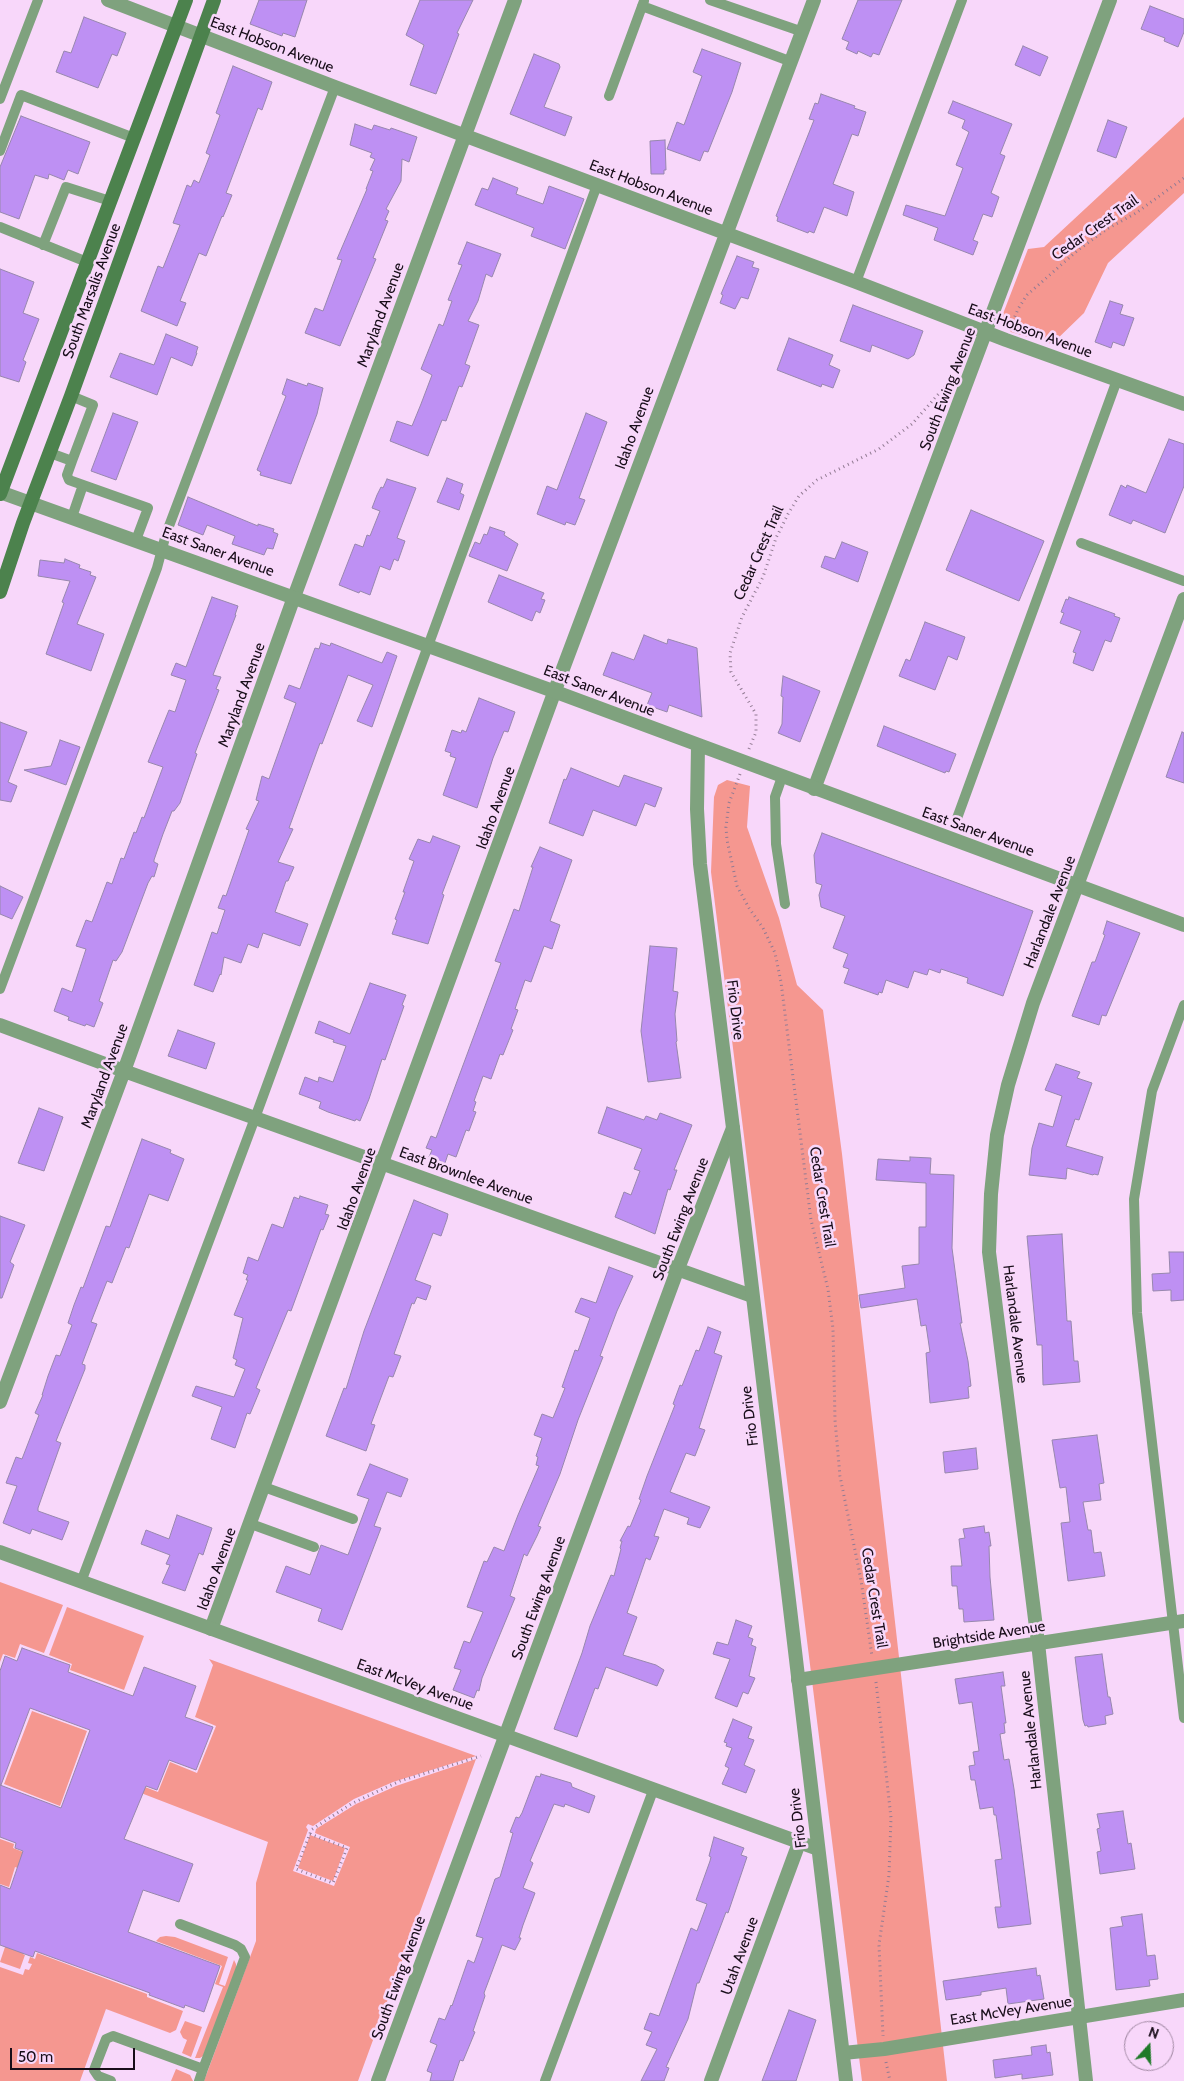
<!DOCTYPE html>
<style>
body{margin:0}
#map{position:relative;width:1184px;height:2081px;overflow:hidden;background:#f8d7fa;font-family:Cabin,sans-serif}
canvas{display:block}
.north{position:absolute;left:1124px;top:2021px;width:50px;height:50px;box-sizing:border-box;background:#f8d7fa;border:1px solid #9e86a0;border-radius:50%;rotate:20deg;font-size:14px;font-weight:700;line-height:20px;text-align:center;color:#180d19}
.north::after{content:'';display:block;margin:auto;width:18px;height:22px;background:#207a29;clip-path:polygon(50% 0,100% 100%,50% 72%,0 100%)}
.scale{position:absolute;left:10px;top:2048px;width:125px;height:22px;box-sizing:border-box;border:2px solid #180d19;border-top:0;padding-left:6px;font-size:15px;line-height:18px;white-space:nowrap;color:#180d19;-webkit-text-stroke:4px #f8d7fa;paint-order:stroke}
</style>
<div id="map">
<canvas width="1184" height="2081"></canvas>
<div class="north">N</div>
<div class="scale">50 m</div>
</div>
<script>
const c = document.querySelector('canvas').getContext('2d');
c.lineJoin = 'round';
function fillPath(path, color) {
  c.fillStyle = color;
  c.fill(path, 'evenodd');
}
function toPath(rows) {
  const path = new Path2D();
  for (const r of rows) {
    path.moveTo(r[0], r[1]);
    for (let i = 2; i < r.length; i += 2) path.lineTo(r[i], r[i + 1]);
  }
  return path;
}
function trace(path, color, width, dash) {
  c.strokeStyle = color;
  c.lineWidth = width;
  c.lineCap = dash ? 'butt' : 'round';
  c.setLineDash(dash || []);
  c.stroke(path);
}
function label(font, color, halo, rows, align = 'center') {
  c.font = font + ' Cabin,sans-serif';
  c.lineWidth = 5;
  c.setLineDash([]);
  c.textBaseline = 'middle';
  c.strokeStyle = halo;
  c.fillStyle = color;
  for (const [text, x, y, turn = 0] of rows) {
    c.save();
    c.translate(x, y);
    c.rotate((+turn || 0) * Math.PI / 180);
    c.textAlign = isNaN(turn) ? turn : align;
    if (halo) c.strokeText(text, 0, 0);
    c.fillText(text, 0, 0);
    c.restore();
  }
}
fillPath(toPath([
 [1184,117,1184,193,1108,263,1084,313,1052,344,1011,332,1001,319,1028,249,1044,247],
 [727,780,750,786,747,827,779,918,797,985,823,1010,842,1154,947,2081,862,2081,711,872,714,797,718,785],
 [0,1582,63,1605,44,1653,20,1644,15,1658,3,1654,0,1662],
 [67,1607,144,1636,124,1690,70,1670,72,1664,49,1655],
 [209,1659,476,1756,393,1782,354,1799,313,1826,308,1824,306,1827,308,1830,293,1871,334,1886,350,1847,315,1833,316,1829,356,1804,396,1786,476,1759,358,2081,204,2081,256,1941,256,1883,268,1842,141,1793,108,1773,158,1792,170,1762,197,1773,216,1726,195,1717,213,1665],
 [32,1711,87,1731,60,1806,4,1784],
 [310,1835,345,1848,333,1881,298,1868],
 [0,1839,14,1844,13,1848,46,1861,40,1876,15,1867,9,1887,0,1884],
 [166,1936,175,1937,228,1957,219,1984,225,1986,234,1960,236,1964,236,1972,203,2056,200,2058,195,2058,223,1987,215,1984,222,1966,156,1941,160,1937],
 [7,1941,25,1948,23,1954,25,1955,20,1969,0,1962],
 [37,1953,147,1994,147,1997,183,2011,176,2030,170,2033,106,2009,80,2081,0,2081,0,1967,23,1975,25,1969,29,1970,32,1964,28,1963,30,1957,35,1959],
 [185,2021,202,2027,191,2057,182,2053,187,2040,183,2038,180,2032],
 [176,2069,190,2075,193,2081,171,2081]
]), '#f59790');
const building = toPath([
 [259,0,307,0,295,37,283,33,282,36,250,24,259,0],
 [420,0,473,0,457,33,459,34,436,94,410,85,424,45,406,35,420,0],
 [858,0,902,0,879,55,873,53,871,57,858,51,857,54,846,49,849,42,842,39,858,0],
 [1150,6,1184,19,1184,32,1178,47,1164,41,1165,38,1141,29,1150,6],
 [84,17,126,33,117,56,112,54,98,88,56,72,64,51,71,53,84,17],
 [1023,46,1048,57,1040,76,1015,65,1023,46],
 [702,49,741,63,732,92,708,152,704,151,700,161,667,149,677,122,684,125,702,76,693,72,702,49],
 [534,54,559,64,560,67,544,107,572,117,565,136,510,114,534,54],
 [233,66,272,82,262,110,258,108,226,193,232,195,223,217,222,216,206,256,199,253,180,301,186,303,177,326,141,311,158,266,163,268,180,225,173,223,187,185,191,187,194,180,199,183,210,155,206,153,220,115,216,113,233,66],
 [821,94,855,106,854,108,866,112,858,136,852,134,833,184,854,192,847,216,824,207,814,233,809,231,808,233,777,221,778,217,776,216,814,120,809,119,815,103,818,104,821,94],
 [953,101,1012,124,1000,154,1005,156,991,193,999,197,992,217,983,214,973,240,978,242,973,255,934,240,938,228,903,215,906,205,945,216,963,168,956,165,969,132,962,128,965,120,948,113,953,101],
 [21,116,90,142,78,174,68,170,64,180,49,174,48,179,35,175,19,219,0,212,0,167,21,116],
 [1108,120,1127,127,1116,158,1097,151,1108,120],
 [355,124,372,130,374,125,390,130,391,128,417,137,409,162,402,159,401,181,386,209,389,211,385,220,388,221,373,258,376,259,340,346,305,333,315,308,323,311,342,260,337,259,367,189,366,189,373,171,370,170,375,159,370,157,372,153,350,145,355,124],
 [665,140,666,170,664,170,664,174,651,174,650,141,665,140],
 [493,178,518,188,516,194,543,204,549,186,584,199,565,249,531,236,534,228,475,205,482,188,488,190,493,178],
 [467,242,501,254,492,277,486,274,478,301,468,321,479,325,465,364,470,366,462,387,459,386,446,421,442,420,428,456,390,441,397,421,412,426,421,404,432,375,421,369,439,324,443,326,452,301,448,300,462,265,458,264,467,242],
 [737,256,754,262,752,267,759,269,748,299,741,297,735,309,720,303,723,295,721,294,737,256],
 [0,269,34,282,23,313,39,319,23,360,26,362,19,382,0,376,0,269],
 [1110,301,1123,305,1120,314,1134,318,1124,346,1113,342,1111,348,1095,342,1110,301],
 [853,305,923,331,914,355,908,359,872,345,870,352,840,341,853,305],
 [166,334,198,347,196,353,197,353,192,366,171,357,157,395,110,377,120,353,154,365,166,334],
 [789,338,833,355,829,365,840,370,833,388,822,384,821,387,777,370,789,338],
 [287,379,307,386,308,383,323,388,317,414,291,484,260,475,261,472,257,470,286,396,282,394,287,379],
 [113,413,138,422,116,480,91,471,113,413],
 [586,413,607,422,579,498,585,500,575,525,566,522,565,525,537,514,547,486,557,490,586,413],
 [1169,439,1184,444,1184,486,1165,533,1133,520,1131,524,1109,515,1121,485,1126,488,1127,485,1146,493,1169,439],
 [447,478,463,484,460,493,464,495,459,510,437,502,447,478],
 [387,479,416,488,397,538,405,541,398,561,394,559,390,570,380,566,370,595,360,591,359,593,339,585,355,544,363,547,367,535,370,536,380,511,372,508,377,495,381,487,383,488,387,479],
 [188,497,258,526,258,524,274,529,273,532,278,534,273,549,267,548,264,555,232,544,235,536,207,525,203,535,178,525,188,497],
 [971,510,1044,541,1019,601,946,570,971,510],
 [490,527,505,532,504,535,518,544,507,571,469,556,475,542,480,544,484,534,487,535,490,527],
 [842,542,868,552,858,582,821,567,825,556,835,559,842,542],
 [65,559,80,565,79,568,91,572,90,575,96,577,77,624,104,634,91,671,46,654,64,603,62,602,70,581,38,576,40,560,64,563,65,559],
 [499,575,544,593,541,599,545,600,540,613,536,611,532,621,488,602,499,575],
 [212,597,238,606,235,615,236,615,213,675,221,677,216,689,219,690,195,753,197,754,180,803,174,811,172,811,163,834,154,860,154,862,158,864,154,877,152,876,148,883,122,952,116,961,113,960,99,1001,103,1003,94,1027,86,1024,85,1026,68,1020,69,1017,54,1011,62,988,72,992,86,949,76,946,86,920,92,922,107,882,112,884,121,858,124,859,134,832,136,833,142,817,144,818,163,767,148,762,169,710,175,712,186,680,171,675,176,663,186,667,212,597],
 [1069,597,1115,614,1114,616,1120,618,1111,642,1105,640,1093,671,1073,663,1076,653,1073,652,1081,631,1060,623,1064,613,1061,612,1066,599,1068,600,1069,597],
 [925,622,965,637,957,660,948,656,935,690,899,676,906,659,910,661,925,622],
 [644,635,667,644,668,639,697,648,702,717,669,705,667,712,647,705,652,693,603,675,612,652,634,660,644,635],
 [321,643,330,646,331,643,382,663,387,652,397,656,372,727,357,721,373,685,348,675,322,744,320,743,289,828,293,829,278,862,294,867,288,881,286,881,275,912,308,924,300,946,263,933,258,948,248,944,241,963,224,957,221,975,220,974,213,992,194,985,212,932,217,934,225,910,218,908,223,895,226,896,249,830,246,829,259,801,256,800,262,776,269,779,296,703,284,698,289,685,300,689,315,648,319,649,321,643],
 [783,676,820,691,800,742,778,733,782,724,783,697,781,696,783,676],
 [479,698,515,712,508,732,504,731,493,758,477,808,443,795,456,758,450,756,451,753,445,751,452,730,461,733,462,730,466,732,479,698],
 [0,722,27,732,8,782,17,786,11,802,0,800,0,722],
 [884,726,956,754,949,772,946,771,945,773,877,746,884,726],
 [1182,732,1184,733,1184,783,1166,777,1182,732],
 [60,740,80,747,66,785,24,770,51,766,60,740],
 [571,768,619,787,624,775,662,788,655,807,645,803,636,826,593,810,583,836,549,823,564,779,566,780,571,768],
 [822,833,1033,911,1003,996,967,983,968,978,941,969,940,973,929,969,927,975,914,971,908,988,886,980,882,993,879,992,878,995,844,983,849,969,843,967,848,954,833,948,845,916,821,907,819,895,822,885,816,883,814,855,822,833],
 [433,836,460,846,442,894,444,895,428,944,392,934,397,920,395,919,405,892,403,892,414,861,409,859,418,839,430,843,433,836],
 [540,847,572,860,550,921,560,925,552,949,544,946,531,982,525,980,515,1009,518,1010,511,1029,513,1030,503,1055,500,1054,491,1079,483,1076,474,1101,476,1102,473,1111,476,1112,469,1131,466,1130,456,1157,448,1154,445,1163,429,1157,432,1150,426,1148,431,1136,436,1138,501,963,495,961,514,909,519,911,533,867,531,867,540,847],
 [0,886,23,897,12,919,0,914,0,886],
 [1107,921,1140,933,1106,1016,1102,1015,1099,1025,1072,1016,1092,962,1095,962,1105,935,1103,934,1107,921],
 [650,946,677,948,673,991,678,992,675,1014,677,1041,676,1042,681,1078,648,1082,641,1031,650,946],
 [370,983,406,995,402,1005,404,1006,385,1060,382,1059,369,1099,360,1121,356,1119,355,1121,328,1112,319,1108,321,1102,299,1094,305,1077,318,1082,319,1077,333,1082,346,1046,333,1042,334,1040,315,1033,319,1021,350,1034,370,983],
 [178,1030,215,1043,206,1069,168,1056,178,1030],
 [1056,1064,1080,1072,1077,1078,1092,1083,1079,1120,1075,1119,1066,1146,1103,1157,1098,1175,1094,1174,1093,1175,1067,1168,1066,1179,1029,1175,1032,1148,1039,1123,1053,1127,1062,1096,1045,1090,1056,1064],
 [607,1107,644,1120,646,1116,657,1120,660,1113,692,1125,674,1170,677,1170,670,1190,668,1189,655,1234,615,1217,624,1192,631,1195,640,1171,634,1169,642,1149,598,1133,607,1107],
 [39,1108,63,1117,44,1171,18,1163,39,1108],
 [142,1139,171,1150,170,1153,184,1159,168,1201,149,1194,129,1248,126,1247,112,1283,107,1281,91,1322,97,1324,82,1364,85,1365,85,1369,56,1441,61,1443,38,1508,38,1511,69,1522,62,1540,32,1529,30,1534,3,1523,17,1486,6,1483,16,1457,22,1459,39,1415,35,1413,43,1395,42,1395,48,1376,56,1355,60,1356,72,1325,68,1323,74,1305,81,1287,83,1288,106,1226,110,1227,142,1139],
 [910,1157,931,1158,930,1174,954,1175,952,1248,962,1323,960,1323,968,1361,971,1386,968,1387,969,1398,930,1403,926,1353,930,1352,926,1325,921,1326,917,1299,861,1308,859,1295,905,1288,902,1266,919,1264,919,1227,926,1227,926,1183,876,1180,878,1159,910,1161,910,1157],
 [300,1196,328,1205,325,1214,329,1215,323,1230,321,1229,291,1311,288,1310,267,1361,256,1388,260,1390,250,1414,247,1413,235,1448,211,1439,222,1407,192,1396,196,1386,234,1397,245,1369,235,1365,237,1360,233,1358,243,1318,234,1315,248,1280,246,1280,248,1275,243,1273,248,1257,258,1261,272,1224,283,1228,294,1197,299,1199,300,1196],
 [414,1200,448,1214,447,1219,441,1236,433,1233,415,1280,431,1286,426,1300,417,1297,414,1304,412,1303,394,1354,401,1356,393,1377,389,1376,371,1424,375,1425,366,1451,326,1436,344,1388,346,1389,364,1331,414,1200],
 [0,1216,25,1225,10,1262,14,1265,2,1298,0,1298,0,1216],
 [1062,1234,1067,1321,1071,1321,1074,1361,1078,1361,1080,1382,1043,1385,1042,1345,1037,1345,1027,1236,1062,1234],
 [1169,1252,1184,1252,1184,1300,1171,1301,1171,1290,1153,1291,1152,1274,1170,1273,1169,1252],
 [609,1267,633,1276,617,1311,600,1356,603,1357,578,1420,560,1474,538,1526,541,1527,537,1536,527,1556,524,1554,510,1596,515,1598,482,1678,479,1691,477,1690,474,1698,453,1690,461,1670,454,1668,464,1641,470,1643,483,1612,467,1607,484,1561,487,1562,494,1547,504,1551,518,1515,539,1466,536,1465,538,1457,536,1456,542,1438,534,1435,542,1414,553,1418,565,1388,562,1387,575,1350,578,1351,590,1318,575,1312,581,1298,596,1303,609,1267],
 [708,1327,721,1332,714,1353,722,1356,699,1428,705,1430,695,1456,686,1453,670,1492,710,1507,700,1528,687,1524,689,1518,664,1509,654,1536,659,1537,650,1560,646,1558,627,1613,637,1617,623,1655,656,1665,664,1670,657,1686,606,1667,598,1689,595,1688,577,1737,554,1729,582,1653,590,1626,611,1575,614,1576,621,1549,620,1548,622,1541,620,1541,628,1526,630,1527,641,1500,639,1499,647,1476,675,1405,673,1404,680,1385,682,1386,696,1350,699,1351,708,1327],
 [1097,1435,1104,1483,1099,1484,1101,1500,1083,1502,1088,1530,1091,1530,1094,1553,1101,1552,1105,1576,1068,1581,1061,1523,1070,1522,1066,1487,1060,1488,1052,1440,1097,1435],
 [976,1448,978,1469,945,1473,943,1452,976,1448],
 [370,1464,408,1479,401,1497,387,1492,374,1526,381,1528,342,1630,318,1621,322,1609,276,1592,286,1566,310,1575,321,1545,348,1555,369,1499,357,1495,370,1464],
 [177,1515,212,1528,203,1555,199,1553,185,1591,162,1583,170,1565,166,1564,170,1555,141,1544,146,1530,169,1539,177,1515],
 [984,1526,985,1533,989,1532,991,1546,989,1546,990,1577,994,1620,964,1622,963,1609,959,1609,957,1586,952,1586,951,1566,962,1566,959,1539,965,1538,963,1529,984,1526],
 [736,1620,752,1626,748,1637,753,1639,751,1645,756,1647,749,1676,755,1678,748,1694,743,1692,737,1707,715,1698,730,1659,713,1654,717,1642,728,1645,736,1620],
 [22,1648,70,1665,68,1672,133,1696,144,1667,196,1686,185,1717,213,1727,196,1770,169,1760,157,1790,146,1786,124,1839,193,1864,179,1902,143,1890,128,1932,220,1966,204,2012,185,2005,184,2008,149,1995,150,1993,35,1951,33,1957,0,1945,0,1885,10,1889,23,1851,15,1848,16,1843,0,1837,0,1785,61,1808,90,1730,30,1708,1,1785,0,1785,0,1671,5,1656,17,1661,22,1648],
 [1102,1654,1108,1697,1110,1697,1113,1714,1105,1716,1106,1724,1088,1727,1087,1725,1085,1726,1083,1720,1075,1657,1102,1654],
 [1003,1672,1005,1686,1001,1686,1006,1723,1004,1723,1005,1733,1000,1734,1004,1760,1009,1759,1014,1789,1031,1924,998,1928,995,1907,1001,1907,995,1860,1002,1859,996,1815,994,1815,993,1807,980,1809,975,1780,971,1780,969,1766,975,1765,973,1752,979,1751,972,1702,959,1704,955,1679,1003,1672],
 [733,1719,752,1727,748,1738,754,1740,744,1765,755,1770,746,1793,722,1784,729,1768,725,1766,732,1748,726,1746,727,1743,724,1742,733,1719],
 [541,1774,571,1783,572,1787,595,1796,589,1813,565,1804,564,1807,554,1804,530,1861,533,1863,523,1888,535,1893,523,1925,519,1938,521,1938,515,1950,502,1945,484,1993,485,1996,473,2031,475,2032,463,2061,460,2060,453,2081,430,2081,432,2073,427,2071,437,2045,430,2042,439,2018,445,2020,451,2005,452,2006,468,1960,474,1963,483,1938,476,1936,495,1879,500,1877,513,1833,510,1832,516,1817,519,1818,522,1813,536,1776,540,1777,541,1774],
 [1123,1811,1128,1844,1131,1843,1135,1869,1100,1874,1097,1852,1101,1851,1097,1829,1100,1828,1097,1814,1123,1811],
 [714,1837,744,1848,741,1855,747,1857,728,1913,726,1912,699,1983,697,1983,688,2019,666,2067,669,2068,664,2081,641,2081,657,2049,646,2045,652,2032,644,2029,650,2013,659,2016,691,1928,697,1931,707,1904,696,1900,710,1861,711,1857,709,1856,714,1837],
 [1142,1914,1147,1956,1155,1955,1158,1979,1149,1980,1150,1986,1116,1990,1110,1928,1123,1926,1121,1917,1142,1914],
 [1036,1968,1037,1976,1040,1975,1044,1999,1008,2004,1006,1988,981,1992,981,1995,946,2000,943,1981,1036,1968],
 [789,2010,816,2020,796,2081,762,2081,789,2010],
 [1046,2045,1047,2053,1050,2052,1053,2075,1022,2079,1022,2074,995,2078,993,2060,1032,2055,1031,2047,1046,2045]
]);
fillPath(building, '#be90f3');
trace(building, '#9787ad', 1);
trace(toPath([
 [1011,326,1018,309,1027,295,1078,250,1107,229,1136,213,1184,178],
 [749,749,756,732,756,714,731,672,730,653,742,617,763,577,776,538,788,514,799,496,817,480,879,449,912,424,949,382],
 [740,774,729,803,726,827,727,840,737,886,749,908,763,928,775,953,781,982,811,1220,828,1289,833,1329,835,1420,840,1476,861,1580,872,1656],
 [876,1682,891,1818,889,1875,879,1945,883,2036],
 [310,1834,347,1848,333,1883,296,1869,310,1834,311,1830,351,1804,376,1792,400,1781,481,1756],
 [886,2062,890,2081]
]), '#927b93', 3, [1, 4]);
trace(toPath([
 [710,0,803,32],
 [642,6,792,62],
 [609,96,644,1],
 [0,99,38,0],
 [0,151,21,95,134,138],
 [0,227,87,262],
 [43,245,66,187,110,201],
 [856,282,962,0],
 [50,453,72,461,93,405,71,396],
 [72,461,67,475,69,480,148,508,136,540],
 [72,517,83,485],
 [1081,543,1184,581],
 [782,777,775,797,776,844,785,904],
 [956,821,1117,380],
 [0,989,157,568,166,534,335,87],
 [1184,1005,1152,1091,1134,1199,1137,1313,1184,1718],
 [264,1487,353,1519],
 [251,1524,314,1547],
 [81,1582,255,1118,597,185],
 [180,1924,235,1945,241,1949,245,1957,203,2069],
 [111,2081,98,2076,94,2070,106,2039,113,2036,203,2069,199,2081],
 [545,2081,654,1788]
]), '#7fa27e', 10);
trace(toPath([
 [108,0,335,87,856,282,1006,340,1184,404],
 [814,789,1110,0],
 [0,1025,124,1071,752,1296],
 [0,1402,124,1071,294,597,515,0],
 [211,1629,561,674,814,0],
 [798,1680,1184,1621],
 [843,2053,884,2049,1184,2000],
 [378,2081,677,1271,733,1128],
 [711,2081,799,1843],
 [1086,2081,1038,1643,989,1252,991,1194,997,1135,1008,1085,1033,1003,1184,599]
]), '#7fa27e', 14);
trace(toPath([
 [0,492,556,692,1184,925],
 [698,746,697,809,700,864,733,1128,846,2081],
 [0,1552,818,1849]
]), '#7fa27e', 14);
trace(toPath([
 [0,494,186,0],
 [0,592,23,523,71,396,214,0]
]), '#4c824d', 14);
label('15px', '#180d19', '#f8d7fa', [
 ["East Hobson Avenue",272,45,21],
 ["East Hobson Avenue",651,188,21],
 ["Cedar Crest Trail",1095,228,-35],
 ["South Marsalis Avenue",92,291,-70],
 ["Maryland Avenue",381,315,-70],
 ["East Hobson Avenue",1030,331,20],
 ["South Ewing Avenue",948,389,-69],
 ["Idaho Avenue",635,428,-70],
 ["East Saner Avenue",218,552,20],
 ["Cedar Crest Trail",759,553,-66],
 ["East Saner Avenue",599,691,21],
 ["Maryland Avenue",242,695,-70],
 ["Idaho Avenue",496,808,-70],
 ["East Saner Avenue",978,832,20],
 ["Harlandale Avenue",1050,912,-69],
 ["Frio Drive",735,1010,83],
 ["Maryland Avenue",105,1076,-70],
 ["East Brownlee Avenue",466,1176,20],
 ["Idaho Avenue",357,1189,-70],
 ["Cedar Crest Trail",822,1197,81],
 ["South Ewing Avenue",681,1219,-69],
 ["Harlandale Avenue",1015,1324,83],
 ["Frio Drive",750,1416,-97],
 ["Idaho Avenue",217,1569,-70],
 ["South Ewing Avenue",539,1598,-70],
 ["Cedar Crest Trail",874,1598,81],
 ["Brightside Avenue",989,1635,-9],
 ["East McVey Avenue",415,1685,20],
 ["Harlandale Avenue",1031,1730,-96],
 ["Frio Drive",798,1818,-97],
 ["Utah Avenue",740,1956,-70],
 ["South Ewing Avenue",399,1978,-70],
 ["East McVey Avenue",1011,2011,-9]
]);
</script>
